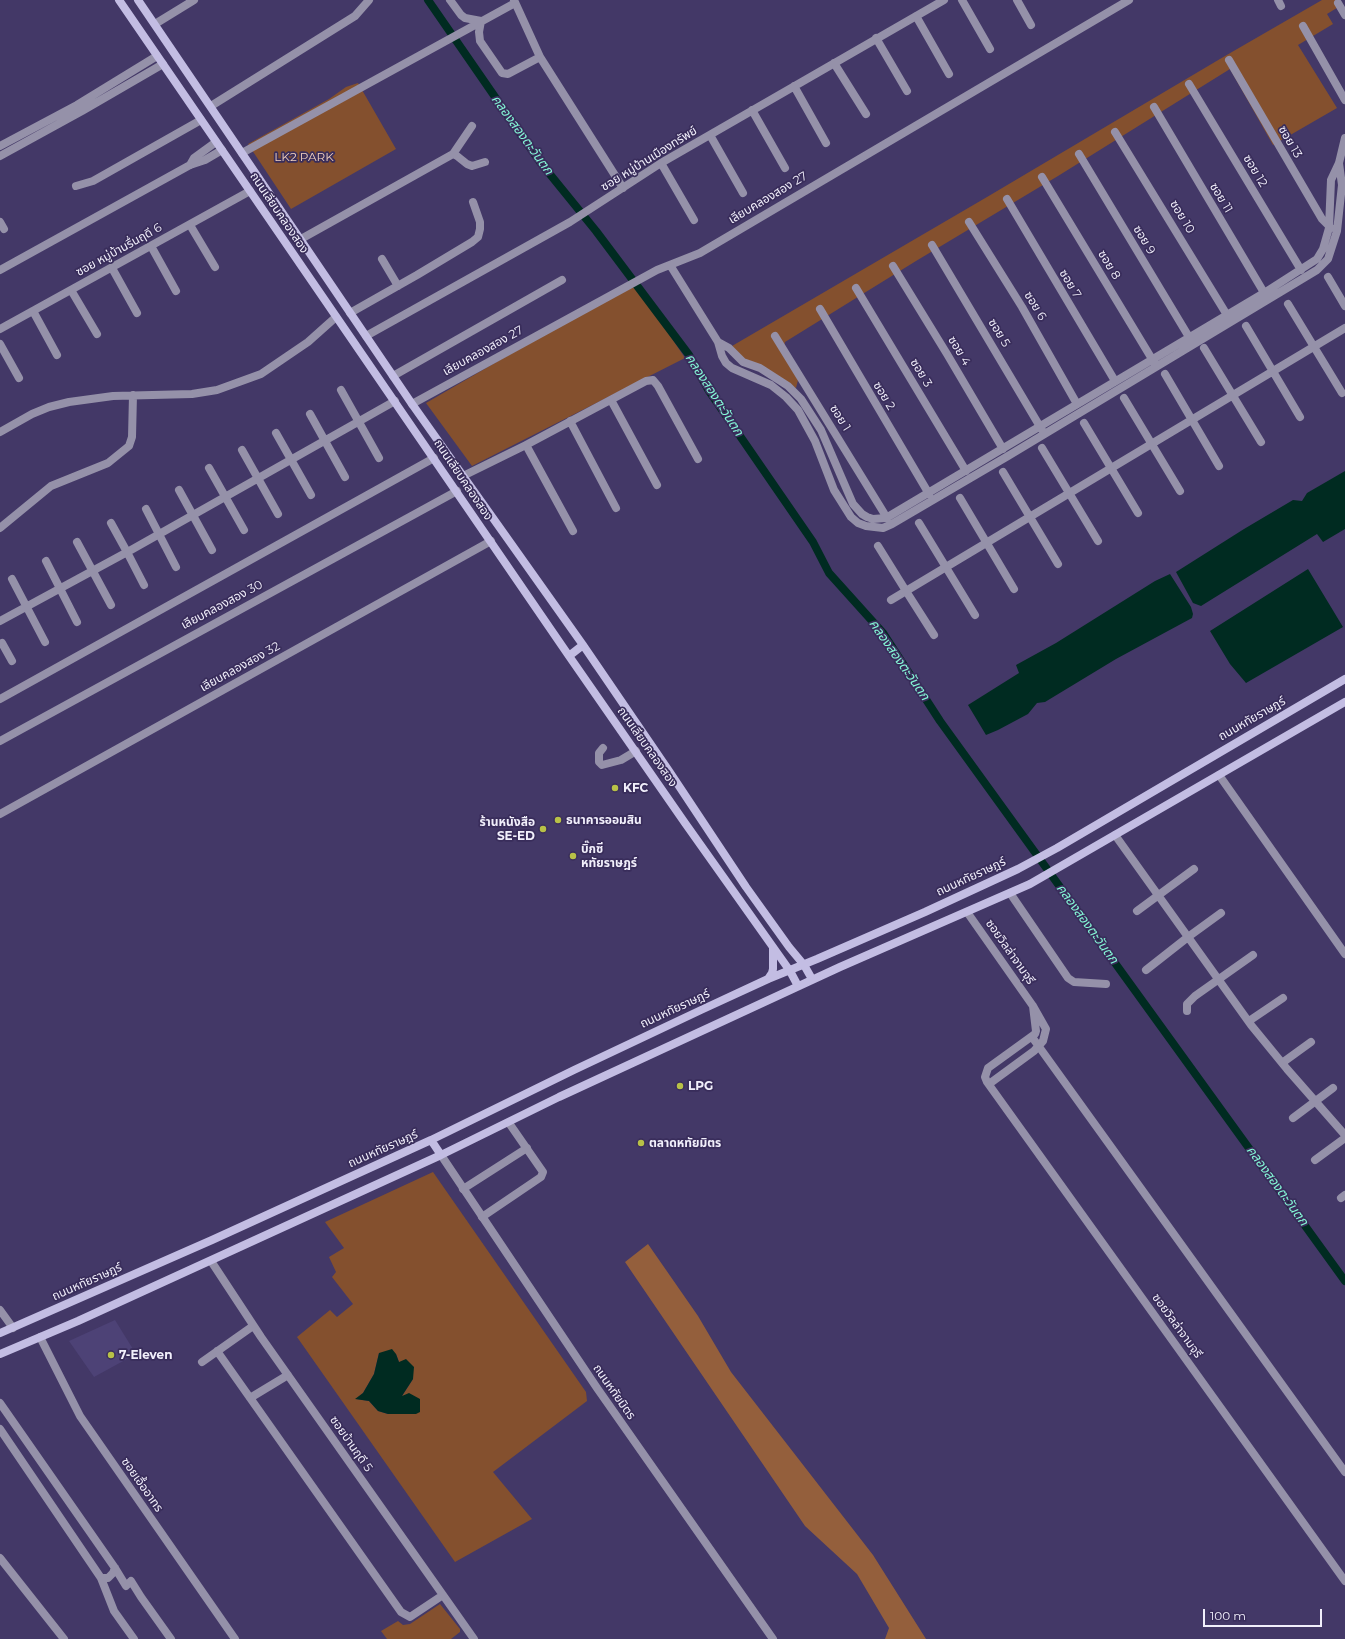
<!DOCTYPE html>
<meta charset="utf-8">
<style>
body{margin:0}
#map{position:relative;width:1345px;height:1639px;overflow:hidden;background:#433867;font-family:Montserrat,sans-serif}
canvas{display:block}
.scale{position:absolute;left:1203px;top:1609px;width:119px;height:18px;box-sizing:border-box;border:2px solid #f1effb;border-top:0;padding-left:5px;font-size:12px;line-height:14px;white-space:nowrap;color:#f1effb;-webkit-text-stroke:3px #392d5b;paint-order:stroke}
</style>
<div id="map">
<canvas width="1345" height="1639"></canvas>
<div class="scale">100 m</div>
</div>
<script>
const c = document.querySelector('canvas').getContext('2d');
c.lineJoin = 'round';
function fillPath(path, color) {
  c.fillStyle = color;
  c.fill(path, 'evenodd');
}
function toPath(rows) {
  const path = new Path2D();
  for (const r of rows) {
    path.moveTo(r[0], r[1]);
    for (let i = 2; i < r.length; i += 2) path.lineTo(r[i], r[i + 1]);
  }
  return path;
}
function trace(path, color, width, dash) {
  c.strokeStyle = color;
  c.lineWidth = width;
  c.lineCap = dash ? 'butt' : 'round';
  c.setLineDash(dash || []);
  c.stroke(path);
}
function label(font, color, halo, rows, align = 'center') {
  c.font = font + ' Montserrat,"Noto Sans Thai",sans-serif';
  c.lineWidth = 3.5;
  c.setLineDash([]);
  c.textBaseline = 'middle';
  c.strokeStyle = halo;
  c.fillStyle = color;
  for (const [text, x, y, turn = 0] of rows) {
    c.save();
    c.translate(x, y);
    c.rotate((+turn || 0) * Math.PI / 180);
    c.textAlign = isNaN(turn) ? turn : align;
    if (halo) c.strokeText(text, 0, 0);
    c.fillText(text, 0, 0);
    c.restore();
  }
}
fillPath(toPath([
 [115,1320,136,1354,94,1377,69,1341]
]), '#4d4276');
fillPath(toPath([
 [1322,0,1335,0,1340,6,1327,14,1333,24,1298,45,1337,108,1273,145,1230,69,1058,176,916,261,785,342,783,350,798,380,796,388,744,359,732,346,987,197,1225,56],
 [358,83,396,149,291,209,248,144,329,99,346,87],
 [634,282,685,358,472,466,426,403],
 [433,1172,586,1392,587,1401,493,1472,532,1519,455,1562,297,1337,330,1310,337,1317,353,1304,332,1277,336,1272,329,1257,344,1248,325,1222],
 [379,1353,396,1354,399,1362,413,1379,402,1396,401,1414,388,1414,378,1411,369,1401,356,1399,363,1393,374,1374],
 [440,1604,460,1629,460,1632,451,1639,387,1639,381,1631,398,1621,403,1625,410,1624]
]), '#84502e');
fillPath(toPath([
 [648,1244,698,1316,731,1372,873,1555,926,1639,885,1639,889,1628,857,1574,805,1526,625,1262]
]), '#945f3c');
fillPath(toPath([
 [1345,471,1345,529,1323,542,1317,534,1201,606,1193,603,1176,572,1244,529,1293,500,1302,501,1307,493],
 [1308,569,1343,627,1246,683,1230,664,1210,631],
 [1170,574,1191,607,1193,614,1192,618,1116,659,1045,702,1037,703,1028,714,998,730,986,735,968,705,1019,673,1016,665,1056,643,1155,581],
 [392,1349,396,1354,399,1362,406,1359,414,1367,413,1379,402,1396,409,1393,420,1399,420,1412,416,1414,388,1414,378,1411,369,1401,355,1399,363,1393,374,1374,379,1353]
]), '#002b21');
trace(toPath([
 [428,0,540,162,596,231,689,355,709,391,813,542,829,573,883,633,940,721,1345,1281]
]), '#002b21', 8);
trace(toPath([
 [450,0,461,15,465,18,481,21,479,32,480,41,502,73,508,74,540,57],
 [514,0,540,57,623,188],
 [962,0,990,49],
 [1017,0,1031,25],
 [1278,0,1281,6],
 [1338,3,1345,15],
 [916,16,949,74],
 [155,24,194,0],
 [1303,26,1345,100],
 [876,38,907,91],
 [1229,60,1322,219,1331,228],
 [834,63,866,114],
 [1189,84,1301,270],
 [794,86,826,143],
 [211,106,355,16,369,0],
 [1154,107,1266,296],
 [752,110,785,168],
 [1115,132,1227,315],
 [710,135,743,193],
 [0,146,77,105,157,56],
 [242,153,515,3],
 [453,154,472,126],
 [1079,154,1189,337],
 [0,156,82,111,163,64],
 [661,163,694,220],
 [190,165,194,158,216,142],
 [1042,177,1155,364],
 [76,186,93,181,201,120],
 [1007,199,1115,381],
 [0,222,4,229],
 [969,222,1022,307,1077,404],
 [190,225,215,267],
 [301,239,453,154,457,156,467,164,472,166,485,162],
 [932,245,1042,430],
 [151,246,176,291],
 [382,259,398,286],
 [670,265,718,342,722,356,726,363,732,368,771,385,786,397,798,410,815,441,834,490,851,517,858,523,866,526,883,528,892,524,1008,456,1317,270,1328,259,1337,231,1342,185,1339,163],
 [893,266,947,354,1003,449],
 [112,268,137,313],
 [0,270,190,165,205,160,222,150],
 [1328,277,1345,306],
 [856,288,966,471],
 [71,290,97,334],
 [1288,304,1342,393],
 [820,309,929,494],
 [33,311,57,355],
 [350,313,417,275,472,242,478,237,480,229,480,222,473,202],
 [1246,326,1300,417],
 [0,329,250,191],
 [366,336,570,222,661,163,944,0],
 [775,336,884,513],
 [718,342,729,348,743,362,760,368,788,386,801,399,821,430,853,504,862,514,867,517,873,519,886,518,1264,293,1317,259,1323,249,1329,228,1331,180,1339,163,1345,138],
 [0,344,19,378],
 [1204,348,1261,442],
 [1165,374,1219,466],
 [393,376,562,280],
 [341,390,379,458],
 [1124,398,1180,491],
 [611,400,657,485],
 [412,404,657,270,700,253,1129,0],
 [310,414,345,477],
 [570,421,616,508],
 [1084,423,1138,513],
 [0,432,32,414,49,407,69,402,113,396,192,394,217,390,261,374,308,342,336,317],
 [276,433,311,495],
 [526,445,573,531],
 [1042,448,1098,541],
 [242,450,278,514],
 [209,468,244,530],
 [1003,472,1058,564],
 [463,476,526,445,646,381,653,380,658,386,698,459],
 [179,490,212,550],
 [960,498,1014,589],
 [146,509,176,567],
 [111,523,127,552,144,585],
 [919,523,975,615],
 [0,528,51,486,108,463,129,446,132,437,133,395],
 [77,542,111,605],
 [878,546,906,591,934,635],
 [46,561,77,622],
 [12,579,45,642],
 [891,600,1345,328],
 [0,621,131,550,395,401],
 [2,643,12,661],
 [0,699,434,458],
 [0,741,457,491],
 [603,748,599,753,599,762,602,765,621,760,636,751],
 [1219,775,1345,954],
 [0,814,491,541],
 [1115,835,1251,1025,1287,1069,1345,1135],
 [1010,893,1068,978,1074,982,1106,984],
 [1137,911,1194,869],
 [967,912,1033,1006,1046,1029,1043,1041,1034,1051,989,1084],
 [1146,970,1188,937,1221,913],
 [1033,1006,1036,1031,1035,1034,988,1068,985,1077,987,1082,1345,1581],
 [1187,1011,1187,1004,1195,996,1253,955],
 [1249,1021,1283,998],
 [1032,1037,1345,1472],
 [1282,1063,1311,1042],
 [1293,1118,1333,1088],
 [1315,1160,1345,1138],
 [463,1189,527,1148],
 [1341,1198,1345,1195],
 [482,1217,541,1177,543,1172,509,1123],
 [211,1261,261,1337,474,1639],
 [0,1310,13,1328],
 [40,1337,80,1416,235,1639],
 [217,1351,401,1612,410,1617,443,1595],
 [202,1362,253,1326],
 [250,1398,288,1375],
 [0,1403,115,1568,126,1586,131,1581,141,1597,171,1639],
 [0,1429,101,1578,114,1611,134,1639],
 [0,1558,64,1639],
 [101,1578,108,1578,113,1573,115,1568]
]), '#9591a9', 8);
trace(toPath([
 [441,1155,597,1388,773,1639]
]), '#9591a9', 8);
trace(toPath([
 [119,0,569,656,685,823,790,971,798,986],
 [138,0,412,404,583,645,669,771,746,887,789,947,804,965,812,979],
 [569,656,583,645],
 [768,979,772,973,773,969,773,948],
 [431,1140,441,1155],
 [0,1333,212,1240,431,1140,574,1070,701,1010,768,979,817,959,925,912,1018,869,1057,848,1345,679],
 [0,1354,78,1321,441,1155,559,1097,840,967,1030,884,1345,702]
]), '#c3bde3', 8);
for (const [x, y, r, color] of [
 [615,788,4,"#b8c147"],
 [558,820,4,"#b8c147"],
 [543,829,4,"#b8c147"],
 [573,856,4,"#b8c147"],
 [680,1086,4,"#b8c147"],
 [641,1143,4,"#b8c147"],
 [111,1355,4,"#b8c147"]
]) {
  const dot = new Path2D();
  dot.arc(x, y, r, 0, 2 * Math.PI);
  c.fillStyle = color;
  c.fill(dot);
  trace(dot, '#392d5b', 1.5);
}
label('12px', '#f1effb', '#392d5b', [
 ["ซอย 13",1290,142,60],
 ["ซอย หมู่บ้านเมืองทรัพย์",649,159,-32],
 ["ซอย 12",1255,171,59],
 ["เลียบคลองสอง 27",768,198,-31],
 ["ซอย 11",1221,198,59],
 ["ถนนเลียบคลองสอง",279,213,56],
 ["ซอย 10",1182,217,59],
 ["ซอย 9",1144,240,59],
 ["ซอย หมู่บ้านรื่นฤดี 6",119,250,-29],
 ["ซอย 8",1109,265,59],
 ["ซอย 7",1070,284,59],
 ["ซอย 6",1035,306,59],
 ["ซอย 5",999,333,59],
 ["เลียบคลองสอง 27",483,351,-29],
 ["ซอย 4",959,351,59],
 ["ซอย 3",921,373,59],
 ["ซอย 2",884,396,59],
 ["ซอย 1",840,418,58],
 ["ถนนเลียบคลองสอง",463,480,56],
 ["เลียบคลองสอง 30",222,605,-28],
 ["เลียบคลองสอง 32",240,667,-29],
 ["ถนนหทัยราษฎร์",1252,719,-30],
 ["ถนนเลียบคลองสอง",647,747,55],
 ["ถนนหทัยราษฎร์",971,877,-25],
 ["ซอยวิลล่าจามจุรี",1010,952,55],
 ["ถนนหทัยราษฎร์",675,1009,-25],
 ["ถนนหทัยราษฎร์",383,1149,-24],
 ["ถนนหทัยราษฎร์",87,1282,-24],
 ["ซอยวิลล่าจามจุรี",1177,1326,54],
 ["ถนนหทัยมิตร",614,1392,55],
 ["ซอยบ้านฤดี 5",351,1444,55],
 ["ซอยเอื้ออาทร",142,1485,55]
]);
label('12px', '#f4d3bf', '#392d5b', [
 ["LK2 PARK",304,157]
]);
label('bold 12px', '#f1effb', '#392d5b', [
 ["KFC",623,788],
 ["ธนาคารออมสิน",566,820],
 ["ร้านหนังสือ",535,822,"right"],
 ["SE-ED",535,836,"right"],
 ["บิ๊กซี",581,849],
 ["หทัยราษฎร์",581,863],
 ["LPG",688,1086],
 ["ตลาดหทัยมิตร",649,1143],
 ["7-Eleven",119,1355]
], 'left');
label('italic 13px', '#85f8d7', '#392d5b', [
 ["คลองสองตะวันตก",522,135,54],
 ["คลองสองตะวันตก",714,395,57],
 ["คลองสองตะวันตก",899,660,55],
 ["คลองสองตะวันตก",1087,924,54],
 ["คลองสองตะวันตก",1277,1186,54]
]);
</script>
